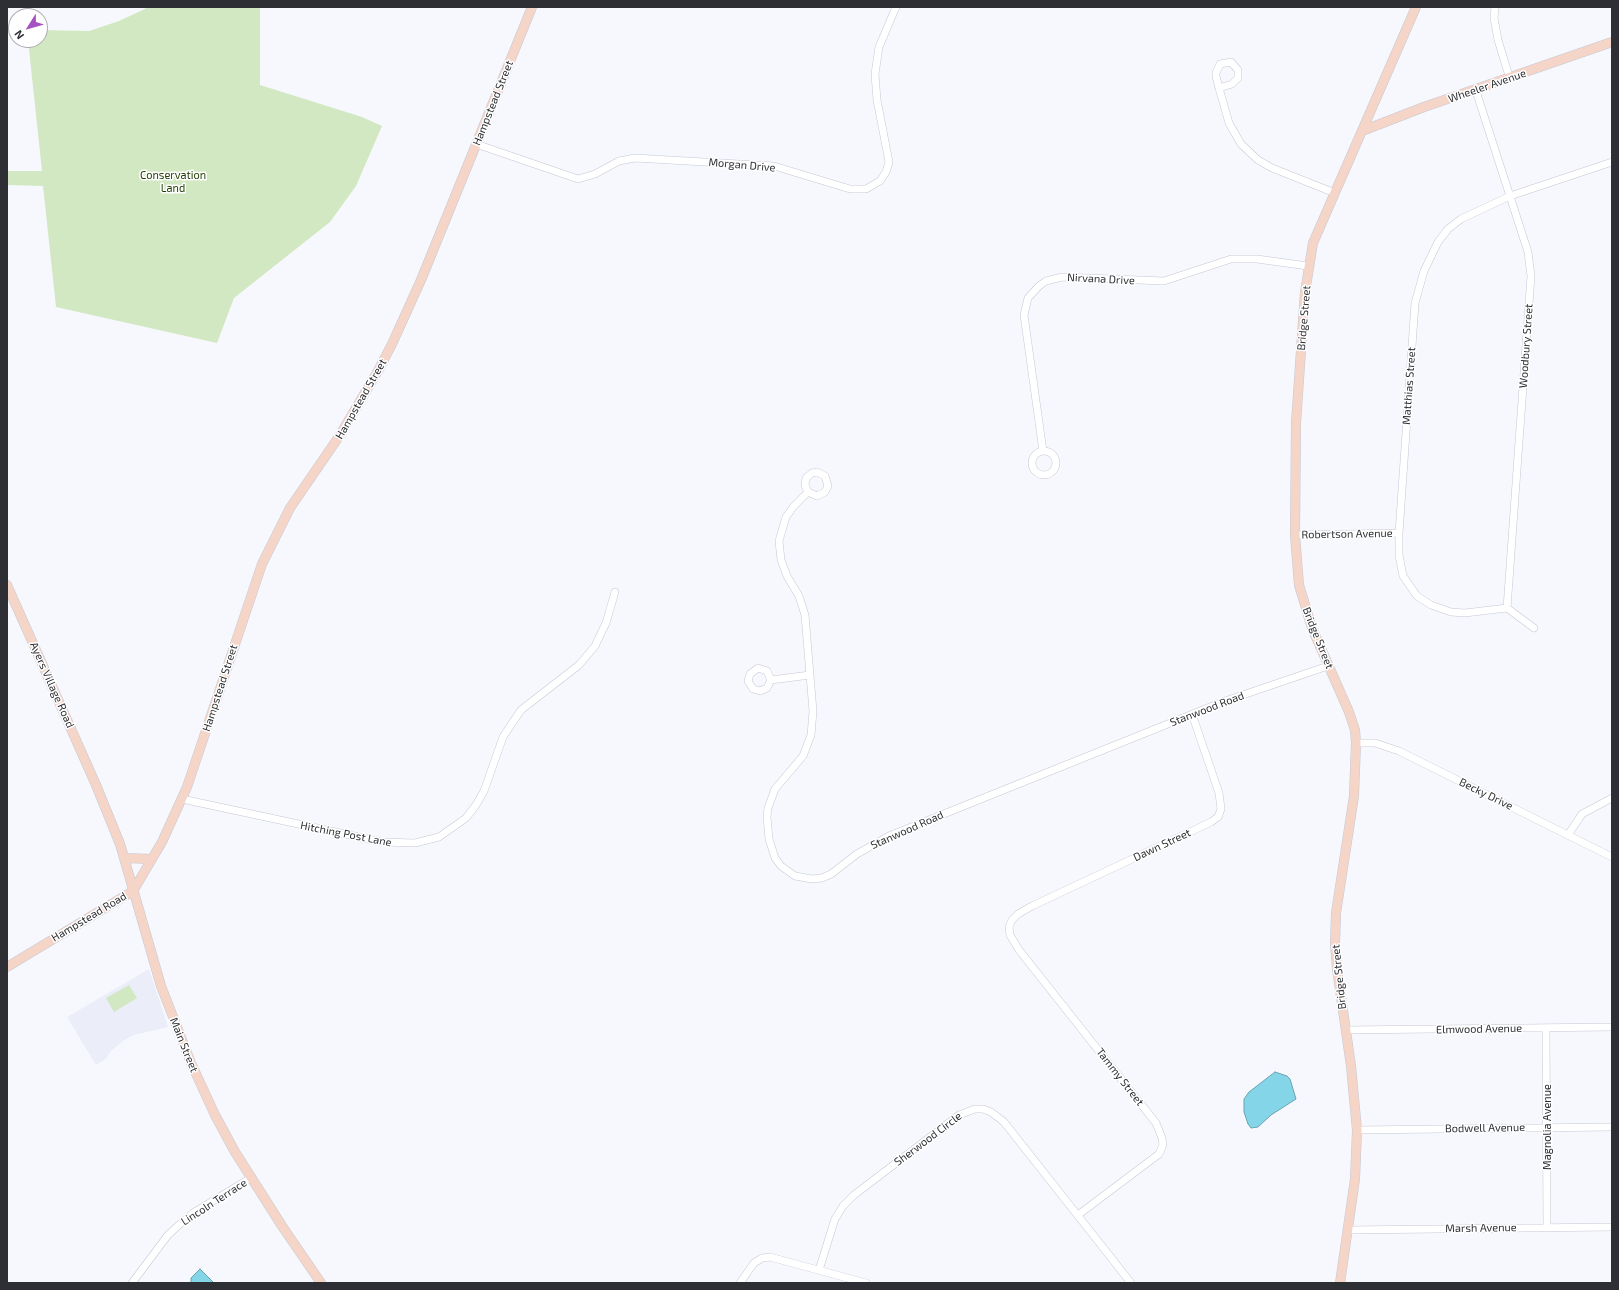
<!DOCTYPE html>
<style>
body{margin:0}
#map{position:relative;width:1619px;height:1290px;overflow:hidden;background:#f7f8fd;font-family:"Exo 2",sans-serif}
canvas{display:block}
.frame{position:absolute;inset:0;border:8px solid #2e2f34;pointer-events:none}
.north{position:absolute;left:8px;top:8px;width:40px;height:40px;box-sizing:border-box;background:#fff;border:1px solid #abacae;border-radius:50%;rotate:233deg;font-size:11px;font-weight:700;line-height:16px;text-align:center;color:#2e2f34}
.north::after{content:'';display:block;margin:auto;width:14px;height:18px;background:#a552c2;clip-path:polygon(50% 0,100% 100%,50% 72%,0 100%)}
</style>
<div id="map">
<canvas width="1619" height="1290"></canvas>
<div class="frame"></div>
<div class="north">N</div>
</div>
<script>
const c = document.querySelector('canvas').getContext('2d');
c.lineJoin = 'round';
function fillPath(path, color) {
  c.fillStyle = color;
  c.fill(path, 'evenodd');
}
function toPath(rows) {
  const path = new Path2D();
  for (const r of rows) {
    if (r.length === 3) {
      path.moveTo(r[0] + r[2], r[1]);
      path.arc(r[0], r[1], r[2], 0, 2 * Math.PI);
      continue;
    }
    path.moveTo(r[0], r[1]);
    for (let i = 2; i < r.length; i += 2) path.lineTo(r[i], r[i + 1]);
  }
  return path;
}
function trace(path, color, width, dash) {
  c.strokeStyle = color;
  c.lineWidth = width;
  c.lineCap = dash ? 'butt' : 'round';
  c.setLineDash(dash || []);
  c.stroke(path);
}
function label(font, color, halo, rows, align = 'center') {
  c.font = font + ' "Exo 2",sans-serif';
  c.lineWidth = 3;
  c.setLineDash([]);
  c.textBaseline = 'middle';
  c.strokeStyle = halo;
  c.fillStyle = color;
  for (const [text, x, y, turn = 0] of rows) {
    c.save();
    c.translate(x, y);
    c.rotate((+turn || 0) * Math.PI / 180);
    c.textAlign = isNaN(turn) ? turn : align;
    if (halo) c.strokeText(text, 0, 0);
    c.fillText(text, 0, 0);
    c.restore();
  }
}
fillPath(toPath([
 [149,969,168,1027,134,1035,123,1041,110,1052,107,1058,96,1065,67,1017]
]), '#ebedf9');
fillPath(toPath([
 [149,7,260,7,260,85,362,117,382,126,356,186,330,222,234,298,217,343,56,307,43,186,7,185,7,171,42,171,28,40,40,40,40,30,89,31,119,21],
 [129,985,137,998,114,1012,106,998]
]), '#d2e8c2');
const water = toPath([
 [1275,1072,1287,1076,1290,1079,1296,1099,1271,1115,1258,1127,1251,1128,1248,1124,1244,1112,1244,1099,1249,1092,1275,1072],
 [200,1269,214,1283,191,1283,191,1278,200,1269]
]);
fillPath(water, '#84d5e8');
trace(water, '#6aa3b2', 1);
const street = toPath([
 [1495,7,1494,18,1498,40,1510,79],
 [1219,88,1232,84,1238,78,1238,70,1231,62,1220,64,1216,73,1216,76,1219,88,1229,123,1241,144,1258,160,1272,168,1335,193],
 [1476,91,1528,252,1531,276,1507,608],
 [476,144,578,179,595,174,619,161,635,158,774,166,850,189,866,189,880,181,886,172,889,162,877,100,875,74,879,47,896,7],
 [1044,463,12],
 [1043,451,1024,315,1028,298,1039,286,1046,281,1062,277,1164,281,1231,259,1257,259,1308,266],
 [808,492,817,496,825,492,828,486,825,476,817,472,812,473,806,478,805,485,808,492,794,506,786,517,779,541,781,560,787,576,799,596,805,615,813,711,811,735,803,756,775,789,768,808,767,817,769,839,775,858,781,866,795,876,812,879,822,878,831,874,857,854,889,836,1225,701,1328,666],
 [1295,535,1399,533],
 [1534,628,1507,608,1465,613,1451,612,1431,605,1417,596,1403,576,1399,555,1399,533,1415,303,1424,271,1438,242,1448,229,1461,219,1510,196,1612,162],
 [771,680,767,671,758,668,750,674,748,681,753,689,760,691,767,688,771,680,810,675],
 [1356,743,1375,743,1399,751,1612,857],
 [182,799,382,842,415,843,439,837,466,818,476,805,484,791,503,737,521,710,579,665,595,646,606,623,615,592],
 [1568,835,1582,814,1612,798],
 [1546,1028,1547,1227],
 [1346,1030,1612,1027],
 [1357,1130,1612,1127],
 [1078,1215,1159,1154,1163,1145,1162,1138,1156,1123,1019,950,1010,935,1009,927,1012,920,1018,914,1032,906,1211,822,1218,817,1221,809,1219,793,1192,714],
 [1349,1230,1612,1227],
 [819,1270,835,1219,843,1206,854,1195,959,1115,975,1109,983,1109,991,1112,1004,1122,1131,1283],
 [132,1283,168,1235,180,1224,193,1213,251,1178],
 [740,1283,754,1263,762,1258,770,1257,866,1283]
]);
const secondary = toPath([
 [1362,131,1424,107,1612,42],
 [7,585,96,785,120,844,161,986,191,1063,215,1115,235,1152,282,1226,321,1283],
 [125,858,151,859],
 [7,967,133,891,162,842,187,787,262,564,290,508,340,435,379,369,392,344,421,280,532,7],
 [1340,1283,1355,1179,1357,1130,1351,1066,1337,969,1335,943,1336,913,1354,796,1356,743,1355,730,1349,712,1312,628,1299,585,1295,535,1296,423,1305,292,1313,243,1416,7]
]);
trace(street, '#c5c8d4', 8);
trace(secondary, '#c5c8d4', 10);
trace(street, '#fff', 7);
trace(secondary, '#f5d5c7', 9);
label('11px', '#2e2f34', '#fff', [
 ["Wheeler Avenue",1487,86,-19],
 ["Hampstead Street",493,103,-68],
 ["Morgan Drive",742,165,5],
 ["Nirvana Drive",1101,279,3],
 ["Bridge Street",1304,318,-85],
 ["Woodbury Street",1526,346,-86],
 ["Matthias Street",1409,386,-86],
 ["Hampstead Street",361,399,-60],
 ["Robertson Avenue",1347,534,-1],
 ["Bridge Street",1318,638,68],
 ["Ayers Village Road",52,685,66],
 ["Hampstead Street",220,688,-72],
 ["Stanwood Road",1207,709,-21],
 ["Becky Drive",1486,794,26],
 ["Stanwood Road",907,830,-24],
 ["Hitching Post Lane",346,834,11],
 ["Dawn Street",1162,845,-25],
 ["Hampstead Road",89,917,-31],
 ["Bridge Street",1339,977,-96],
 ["Elmwood Avenue",1479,1029,-1],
 ["Main Street",184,1045,68],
 ["Tammy Street",1120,1077,52],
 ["Magnolia Avenue",1547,1127,-90],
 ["Bodwell Avenue",1485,1128,-1],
 ["Sherwood Circle",928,1139,-37],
 ["Lincoln Terrace",214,1202,-33],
 ["Marsh Avenue",1481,1228,-1]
]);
label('11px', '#244105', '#fff', [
 ["Conservation",173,175],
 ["Land",173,188]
]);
</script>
